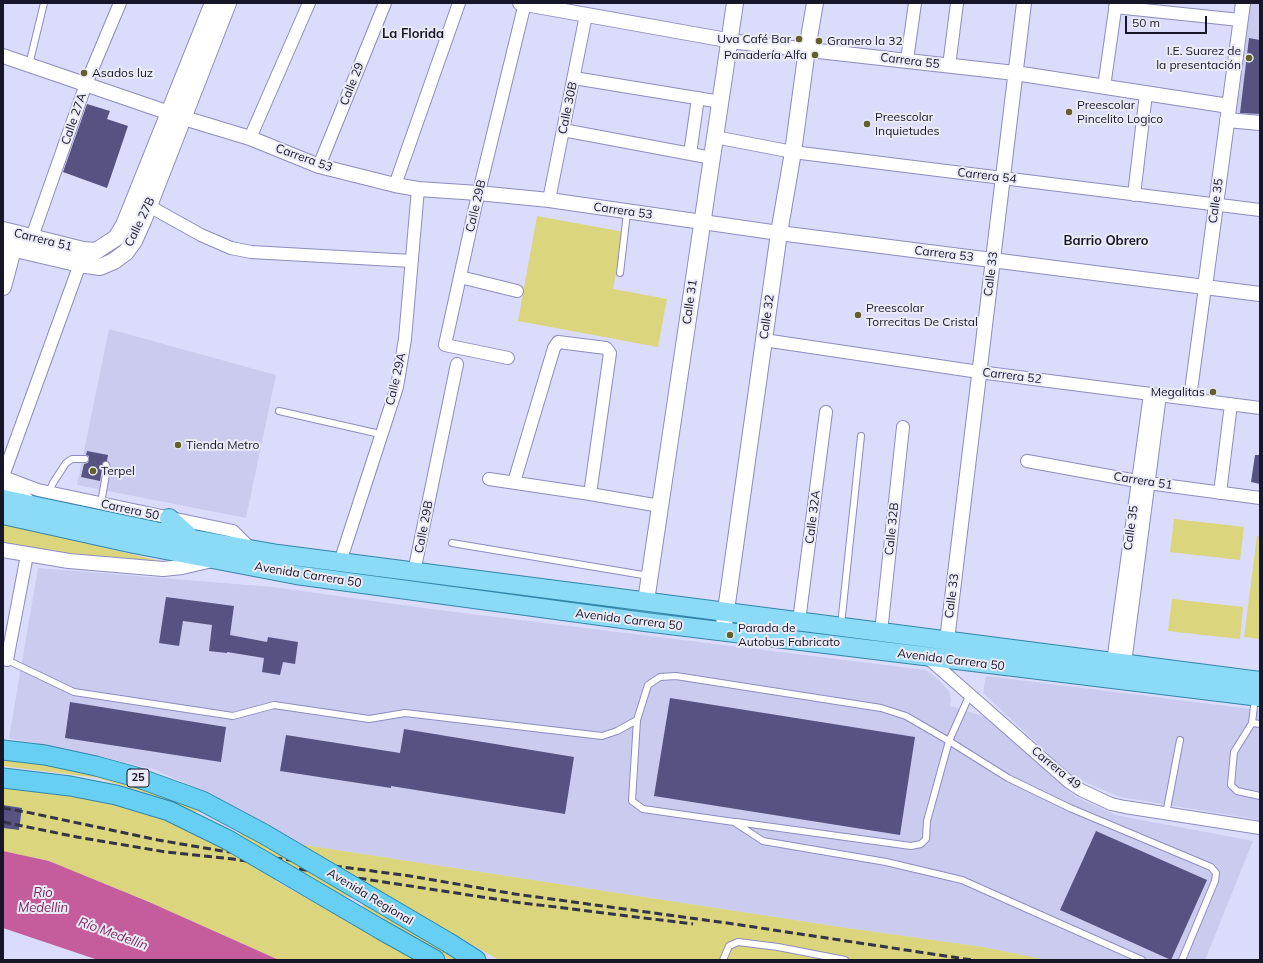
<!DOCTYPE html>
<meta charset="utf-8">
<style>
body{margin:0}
#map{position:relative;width:1263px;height:963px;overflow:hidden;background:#dbdbfc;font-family:Mulish,sans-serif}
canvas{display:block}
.frame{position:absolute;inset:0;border:4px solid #171629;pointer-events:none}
.scale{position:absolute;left:1125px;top:16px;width:82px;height:18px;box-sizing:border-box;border:2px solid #171629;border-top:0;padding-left:5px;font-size:12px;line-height:14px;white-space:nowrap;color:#171629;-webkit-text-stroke:3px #eaebf6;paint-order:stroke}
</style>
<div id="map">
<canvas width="1263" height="963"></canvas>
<div class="frame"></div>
<div class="scale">50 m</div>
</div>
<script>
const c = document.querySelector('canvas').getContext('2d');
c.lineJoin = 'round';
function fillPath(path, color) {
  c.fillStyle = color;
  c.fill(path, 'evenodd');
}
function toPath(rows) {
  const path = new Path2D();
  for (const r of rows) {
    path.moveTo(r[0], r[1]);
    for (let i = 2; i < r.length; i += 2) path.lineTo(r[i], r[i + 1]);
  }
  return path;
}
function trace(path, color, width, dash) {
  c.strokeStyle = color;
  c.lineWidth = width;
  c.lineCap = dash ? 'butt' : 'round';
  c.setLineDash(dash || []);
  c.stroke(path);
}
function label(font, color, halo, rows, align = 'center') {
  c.font = font + ' Mulish,sans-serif';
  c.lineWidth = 4;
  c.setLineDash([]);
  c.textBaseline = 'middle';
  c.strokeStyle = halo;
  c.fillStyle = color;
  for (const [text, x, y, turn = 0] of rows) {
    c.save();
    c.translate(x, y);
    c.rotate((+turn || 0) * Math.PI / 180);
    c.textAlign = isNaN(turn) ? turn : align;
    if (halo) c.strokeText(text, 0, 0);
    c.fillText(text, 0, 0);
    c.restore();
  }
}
fillPath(toPath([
 [1244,3,1260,3,1260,117,1230,114],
 [109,329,276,375,246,518,77,485],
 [38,568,273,587,431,609,926,670,938,679,949,691,951,699,950,706,986,717,1076,797,1116,815,1253,841,1205,960,1047,960,983,947,847,928,304,845,228,803,156,770,107,758,9,738],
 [986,676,1260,710,1260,820,1120,797,1073,777,983,693]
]), '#cbcbf0');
fillPath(toPath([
 [537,216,624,232,613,289,667,299,658,347,518,321],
 [1174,519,1244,527,1240,560,1170,552],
 [3,524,165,562,65,556,3,543],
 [1257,536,1260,536,1260,639,1244,637],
 [1172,599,1243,607,1240,639,1168,631],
 [3,756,83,767,204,811,195,812,145,793,98,778,3,766],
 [3,786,92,798,163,820,304,845,847,928,983,947,1047,960,499,960,417,913,274,880,417,960,279,960,149,902,49,861,3,851,3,828,19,830,22,808,3,805],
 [365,902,462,960,450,960,361,908]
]), '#dbd67d');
fillPath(toPath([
 [3,851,49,861,149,902,279,960,98,960,3,928]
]), '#c55d9c');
fillPath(toPath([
 [1249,38,1260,40,1260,114,1240,113],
 [87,104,110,111,107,119,128,126,107,188,63,172],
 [87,451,108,455,107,461,102,463,102,469,100,481,81,477,84,464,88,463,89,459,89,456,86,455],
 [1255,455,1260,455,1260,484,1251,482],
 [166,597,234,606,230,635,267,642,268,637,298,642,295,664,283,662,280,675,262,672,264,658,227,652,227,653,209,651,212,625,183,621,179,646,159,643],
 [670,698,915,737,900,835,654,796],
 [70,702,226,727,221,762,65,738],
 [404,729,574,757,565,814,391,786,391,788,280,771,286,735,400,753],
 [3,805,22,808,19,830,3,828],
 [1096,831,1207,880,1171,960,1060,910]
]), '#565382');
const service = toPath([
 [29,65,44,3],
 [620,273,627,213],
 [279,411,380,434],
 [49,492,53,483,66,463,72,459,85,459],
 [101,503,107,469,106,465],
 [452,543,649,576],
 [841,625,861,436],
 [7,660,74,692,233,716,274,705,369,719,405,713,602,736,617,731,637,720],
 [1255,698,1252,723,1260,724],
 [1252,723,1234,752,1231,785,1237,791,1260,796],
 [1166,814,1180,740],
 [736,822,911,846,921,844,926,839,927,821,949,741,970,694],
 [723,960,729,946,738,942,778,947,845,960],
 [1142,960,962,880,886,862,763,841,734,822,643,809,632,801,637,720,648,685,660,677,676,676,881,708,906,716,949,741,1008,778,1070,808,1211,867,1216,873,1215,881,1182,960]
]);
const minor = toPath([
 [1115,7,1240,20],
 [907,60,915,3],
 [949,66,957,3],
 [574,78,721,102],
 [1104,87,1116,3],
 [563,130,712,158],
 [715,137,793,152,1260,210],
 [250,138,309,3],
 [690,154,698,98],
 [319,166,385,3],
 [395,185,459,3],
 [1134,195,1146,94],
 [549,200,586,15],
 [149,206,201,235,231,248,251,252,412,261],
 [32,237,86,84,120,3],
 [460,277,517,291],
 [764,340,979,372,1260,408],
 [508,358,445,345,475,208,525,3],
 [1190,398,1205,287],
 [1027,461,1148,483,1260,498],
 [3,476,80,264],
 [6,478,38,490,233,531,251,549],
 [489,479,590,494,660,506],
 [514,482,554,348,558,342,606,348,610,353,590,494],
 [1220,493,1231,404],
 [340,562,397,387,405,339,418,189],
 [414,572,457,364],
 [799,621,826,412],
 [881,632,903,427],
 [928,658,1069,782,1081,790,1111,804,1125,807,1260,828],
 [7,660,27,555],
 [1113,662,1150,394],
 [1125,663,1160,395]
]);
const tertiary = toPath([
 [520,3,738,42,1015,73,1229,106],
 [3,56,184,118,250,138,319,166,395,185,418,189,478,193,549,200,779,233,1260,294],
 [1227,120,1260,123],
 [1205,287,1243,3],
 [3,550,69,561,163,569,182,567,212,560],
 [947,640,1024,3]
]);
const secondary = toPath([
 [3,230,83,250,96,251,116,238,124,225,213,3],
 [3,246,80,264,100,267,114,261,126,252,134,241,143,221,228,3],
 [3,287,16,238],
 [3,477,30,505],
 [646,601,735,3],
 [723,632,779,233,793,152,807,49,815,3]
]);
const primary = toPath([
 [3,499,193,539,278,554,1260,681],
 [3,515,134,544,296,575,645,622,1260,697],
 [169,518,192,539]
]);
const trunk = toPath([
 [3,750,45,755,96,766,136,777,202,801,264,834],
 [3,778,70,786,116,795,169,811,228,840],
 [380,929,435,960],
 [449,943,476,960]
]);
trace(service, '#8d8cbf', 8);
trace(minor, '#8d8cbf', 14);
trace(tertiary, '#8d8cbf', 16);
trace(secondary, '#8d8cbf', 18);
trace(primary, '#3286aa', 20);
trace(trunk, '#3286aa', 21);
trace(service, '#fff', 6);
trace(minor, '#fff', 12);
trace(tertiary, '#fff', 14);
trace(secondary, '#fff', 16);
trace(primary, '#8cdbf6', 18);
trace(trunk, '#66cff3', 19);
trace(toPath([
 [3,808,26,812,158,840,222,851,410,876,515,894,734,924,972,960],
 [3,822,77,837,166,852,233,859,515,902,693,924]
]), '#343348', 3, [8, 4]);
const trunkBridge = toPath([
 [264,834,449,943],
 [228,840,380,929]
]);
trace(trunkBridge, '#3286aa', 21, []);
trace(trunkBridge, '#66cff3', 19);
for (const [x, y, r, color] of [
 [799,39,4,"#63602c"],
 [819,41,4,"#63602c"],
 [815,55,4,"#63602c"],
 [1249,58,4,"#63602c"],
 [84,73,4,"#63602c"],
 [1069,112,4,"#63602c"],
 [867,124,4,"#63602c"],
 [858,315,4,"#63602c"],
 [1213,392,4,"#63602c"],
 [178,445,4,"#63602c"],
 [93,471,4,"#63602c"],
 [730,635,4,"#63602c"]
]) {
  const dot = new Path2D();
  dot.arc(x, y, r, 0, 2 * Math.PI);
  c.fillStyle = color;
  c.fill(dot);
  trace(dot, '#eaebf6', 1.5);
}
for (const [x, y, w] of [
 [138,778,22]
]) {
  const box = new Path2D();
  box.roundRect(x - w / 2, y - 9, w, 18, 3);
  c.fillStyle = '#eaebf6';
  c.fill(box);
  trace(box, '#171629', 1);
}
label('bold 11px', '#171629', null, [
 ["25",138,778]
]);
label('12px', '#171629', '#eaebf6', [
 ["Uva Café Bar",791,39,"right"],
 ["Granero la 32",827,41],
 ["I.E. Suarez de",1241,51,"right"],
 ["la presentación",1241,65,"right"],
 ["Panadería Alfa",807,55,"right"],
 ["Asados luz",92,73],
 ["Preescolar",1077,105],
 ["Pincelito Logico",1077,119],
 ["Preescolar",875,117],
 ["Inquietudes",875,131],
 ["Preescolar",866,308],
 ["Torrecitas De Cristal",866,322],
 ["Megalitas",1205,392,"right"],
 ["Tienda Metro",186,445],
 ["Terpel",101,471],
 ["Parada de",738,628],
 ["Autobus Fabricato",738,642]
], 'left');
label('12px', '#171629', '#eaebf6', [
 ["Carrera 55",910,61,7],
 ["Calle 29",352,84,-68],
 ["Calle 30B",568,108,-78],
 ["Calle 27A",74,119,-71],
 ["Carrera 53",304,158,20],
 ["Carrera 54",987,176,7],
 ["Calle 35",1216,201,-82],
 ["Calle 29B",476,206,-77],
 ["Carrera 53",623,211,8],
 ["Calle 27B",140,222,-64],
 ["Carrera 51",43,240,14],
 ["Carrera 53",944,254,7],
 ["Calle 33",991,274,-83],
 ["Calle 31",690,302,-82],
 ["Calle 32",767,317,-82],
 ["Carrera 52",1012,376,7],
 ["Calle 29A",396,379,-77],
 ["Carrera 51",1143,481,9],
 ["Carrera 50",130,510,12],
 ["Calle 32A",813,517,-83],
 ["Calle 29B",424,527,-79],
 ["Calle 35",1131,528,-82],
 ["Calle 32B",892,529,-84],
 ["Avenida Carrera 50",308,575,9],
 ["Calle 33",952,596,-83],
 ["Avenida Carrera 50",629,620,7],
 ["Avenida Carrera 50",951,660,7],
 ["Carrera 49",1056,768,39],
 ["Avenida Regional",370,897,31]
]);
label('bold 13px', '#171629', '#eaebf6', [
 ["La Florida",413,34],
 ["Barrio Obrero",1106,241]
]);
label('italic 13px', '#81215f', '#eaebf6', [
 ["Rio",43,893],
 ["Medellin",43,908],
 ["Río Medellín",113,934,20]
]);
</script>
